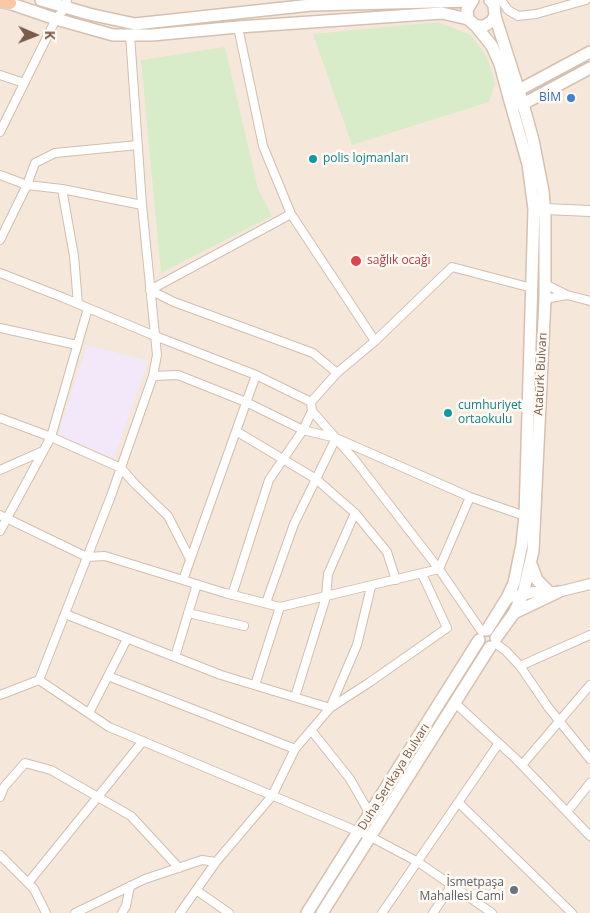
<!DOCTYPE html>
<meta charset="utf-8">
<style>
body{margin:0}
#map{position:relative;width:590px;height:913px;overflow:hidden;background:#fdf6ec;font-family:"Open Sans",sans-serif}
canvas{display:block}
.north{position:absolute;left:10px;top:10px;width:50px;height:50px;-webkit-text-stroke:4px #fffaf3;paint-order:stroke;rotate:91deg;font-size:14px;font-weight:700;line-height:20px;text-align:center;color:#7a5c4d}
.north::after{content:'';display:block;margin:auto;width:18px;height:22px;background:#7a5c4d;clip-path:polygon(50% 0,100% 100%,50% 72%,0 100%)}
</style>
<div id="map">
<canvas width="590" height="913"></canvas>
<div class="north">K</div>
</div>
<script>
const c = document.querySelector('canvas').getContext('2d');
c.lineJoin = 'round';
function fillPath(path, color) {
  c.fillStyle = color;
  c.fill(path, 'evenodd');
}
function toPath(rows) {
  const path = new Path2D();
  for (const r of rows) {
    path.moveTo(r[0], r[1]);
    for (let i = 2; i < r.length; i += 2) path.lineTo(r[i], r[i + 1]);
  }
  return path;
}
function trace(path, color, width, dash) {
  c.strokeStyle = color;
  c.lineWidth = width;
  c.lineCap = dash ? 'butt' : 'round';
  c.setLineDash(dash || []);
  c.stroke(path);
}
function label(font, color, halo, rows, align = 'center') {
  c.font = font + ' "Open Sans",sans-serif';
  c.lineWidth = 5;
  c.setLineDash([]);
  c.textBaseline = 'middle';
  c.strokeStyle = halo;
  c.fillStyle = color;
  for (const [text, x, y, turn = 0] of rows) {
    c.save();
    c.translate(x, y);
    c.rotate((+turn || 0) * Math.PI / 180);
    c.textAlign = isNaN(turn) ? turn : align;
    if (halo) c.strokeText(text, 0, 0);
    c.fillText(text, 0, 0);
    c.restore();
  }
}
fillPath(toPath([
 [0,0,590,0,590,913,0,913]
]), '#f5e8da');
fillPath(toPath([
 [87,345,148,361,114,458,58,435]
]), '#f3e8fa');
fillPath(toPath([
 [438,22,471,35,487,57,495,84,489,102,352,145,313,34],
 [225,47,258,189,272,216,161,273,141,60]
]), '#d8ecc9');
const minor = toPath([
 [501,0,508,10,518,16,536,14,586,0],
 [238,27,263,146,291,214,375,341],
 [0,75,24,83],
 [0,132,56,19,66,7,67,0],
 [0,175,27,185,35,163,55,153,138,145],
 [62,189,74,256,78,304],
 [0,240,27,185,62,189,142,205],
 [0,273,64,298,155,336,256,375,311,402],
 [545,284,567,295,590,301],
 [150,290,174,302,313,353,337,373],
 [150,290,291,214],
 [545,299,567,295],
 [0,328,77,345],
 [153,376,178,375,246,402,303,430,336,438,470,497,525,516],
 [0,418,51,437,121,468,135,484,168,516,190,559],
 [236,431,316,479,355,513,387,552,396,580],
 [0,470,43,451],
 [0,515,87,557,105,556,225,593,280,607,439,569,470,497],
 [0,531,51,437,88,308],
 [183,580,256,375],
 [232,595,269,480,303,430,312,411],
 [266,603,294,524,336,438],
 [188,613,244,626],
 [65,614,221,675,330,708,370,682,447,628,422,574],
 [482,632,439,569,354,459,312,411,311,402,337,373,375,341,452,267,532,288],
 [495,643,506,651,520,666,548,707,590,759],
 [175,657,197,584],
 [520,666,590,635],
 [108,676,295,749],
 [39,680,111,496,153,376,157,355,142,205,130,35],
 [255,685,280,607],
 [0,695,39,680,109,727,371,837,418,862,492,913],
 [295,697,326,597,328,574,355,513],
 [455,703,516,759,590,836],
 [89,713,127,639],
 [311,730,350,779,370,814],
 [522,765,590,685],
 [0,797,4,787,25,763,51,770,131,816,179,868],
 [459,803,572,913],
 [567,812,590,783],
 [0,855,34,889,46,913],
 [28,883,143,741],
 [196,890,229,913],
 [75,913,145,879,202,860,216,862],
 [122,913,126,906,130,886],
 [180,913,216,862,272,796,295,749,330,708,357,645,371,587],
 [382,913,499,743],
 [433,913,452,885]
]);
const tertiary = toPath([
 [545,209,590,211],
 [507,598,534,592,558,592,590,584]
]);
const secondary = toPath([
 [41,0,89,14,135,24,311,5,471,1],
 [473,0,467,10,468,19,476,26,484,26,491,22,495,16,494,5,490,0],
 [3,1,56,19,113,35,152,35,238,27,442,13,468,19],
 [495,16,523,104,533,140,543,191,545,217,545,299,533,551,523,594,514,613,496,638],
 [476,26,492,46,500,64,510,101,514,103,523,104,590,68],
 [531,564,537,580,548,591],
 [514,613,558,592],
 [487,630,507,598,514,583,522,544,525,516,534,209,528,164,510,101,514,94,519,90,590,52],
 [307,913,479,640],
 [322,913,490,647]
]);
const trunk = toPath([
 [0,1,10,3]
]);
trace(minor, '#d1beb0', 10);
trace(tertiary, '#d1beb0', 12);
trace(secondary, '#d6c0b0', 14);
trace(trunk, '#dad1cd', 15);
trace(minor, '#fff', 8);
trace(tertiary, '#fff', 10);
trace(secondary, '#fff', 11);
trace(trunk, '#f9c8a4', 12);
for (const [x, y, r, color] of [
 [571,98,5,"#3f7fe0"],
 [313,159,5,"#0f9aa8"],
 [356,261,6,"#e0444e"],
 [448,413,5,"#0f9aa8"],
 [514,890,5,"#6b7280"]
]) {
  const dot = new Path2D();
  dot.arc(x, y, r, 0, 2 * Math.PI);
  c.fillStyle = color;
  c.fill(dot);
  trace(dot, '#fffaf3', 2);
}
label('12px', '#366cbe', '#fffaf3', [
 ["BİM",561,98]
], 'right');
label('12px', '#0d838f', '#fffaf3', [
 ["polis lojmanları",323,159],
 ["cumhuriyet",458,406],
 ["ortaokulu",458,420]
], 'left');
label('12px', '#be3a42', '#fffaf3', [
 ["sağlık ocağı",367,261]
], 'left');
label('12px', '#7a5c4d', '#fffaf3', [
 ["Atatürk Bulvarı",541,374,-87],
 ["Duha Sertkaya Bulvarı",394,777,-58]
]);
label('12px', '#5b616d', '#fffaf3', [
 ["İsmetpaşa",504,883],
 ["Mahallesi Cami",504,897]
], 'right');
</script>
